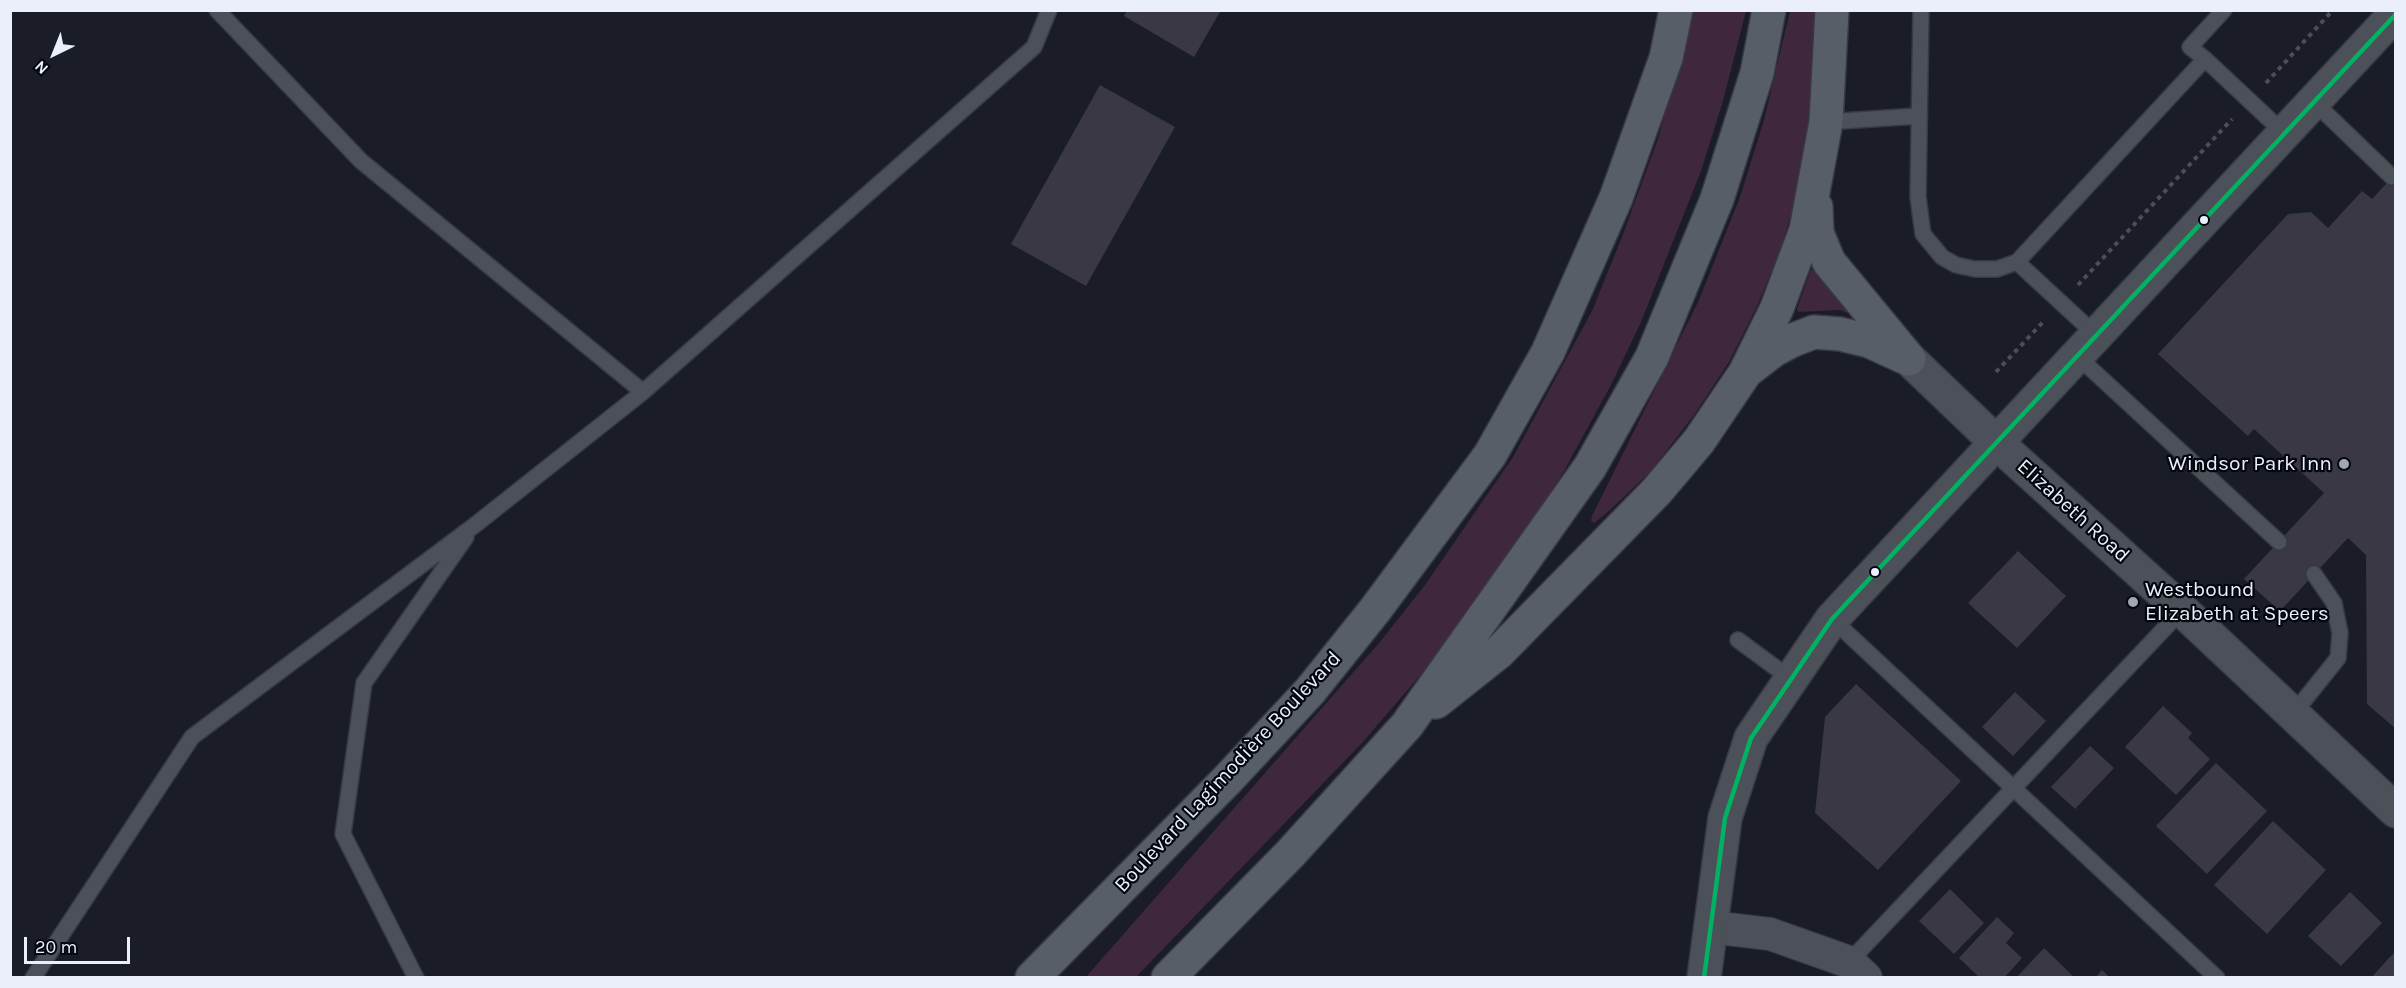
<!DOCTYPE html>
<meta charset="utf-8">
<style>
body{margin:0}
#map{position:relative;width:2406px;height:988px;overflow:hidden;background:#1a1d27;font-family:Karla,sans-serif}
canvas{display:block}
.frame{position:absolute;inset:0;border:12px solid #ebeffc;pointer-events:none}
.north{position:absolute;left:24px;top:24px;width:60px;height:60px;-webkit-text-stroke:4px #04060d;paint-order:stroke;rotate:223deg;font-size:16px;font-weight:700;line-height:24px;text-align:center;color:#ebeffc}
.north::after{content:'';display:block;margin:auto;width:21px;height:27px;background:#ebeffc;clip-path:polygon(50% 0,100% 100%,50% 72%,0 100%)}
.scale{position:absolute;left:24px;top:937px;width:106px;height:27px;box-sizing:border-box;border:3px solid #ebeffc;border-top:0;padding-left:8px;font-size:18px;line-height:21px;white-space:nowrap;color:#ebeffc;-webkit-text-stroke:4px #04060d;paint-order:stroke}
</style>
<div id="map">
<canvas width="2406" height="988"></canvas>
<div class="frame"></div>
<div class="north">N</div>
<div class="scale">20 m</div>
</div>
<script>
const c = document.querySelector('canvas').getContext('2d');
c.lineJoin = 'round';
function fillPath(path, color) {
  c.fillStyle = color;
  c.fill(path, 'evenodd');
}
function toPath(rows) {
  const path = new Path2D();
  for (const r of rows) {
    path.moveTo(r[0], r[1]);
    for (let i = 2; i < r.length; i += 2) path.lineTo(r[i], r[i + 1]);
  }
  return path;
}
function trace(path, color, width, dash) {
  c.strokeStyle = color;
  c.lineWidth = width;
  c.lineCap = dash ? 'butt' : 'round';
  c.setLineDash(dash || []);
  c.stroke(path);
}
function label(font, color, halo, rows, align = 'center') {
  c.font = font + ' Karla,sans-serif';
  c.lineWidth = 4.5;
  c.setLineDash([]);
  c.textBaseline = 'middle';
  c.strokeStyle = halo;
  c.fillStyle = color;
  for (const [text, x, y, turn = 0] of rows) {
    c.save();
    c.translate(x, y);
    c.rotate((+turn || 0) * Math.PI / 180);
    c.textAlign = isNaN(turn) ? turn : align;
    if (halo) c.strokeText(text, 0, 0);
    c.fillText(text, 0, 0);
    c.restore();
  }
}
fillPath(toPath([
 [1691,11,1746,11,1723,101,1701,171,1641,322,1612,383,1564,471,1532,523,1472,611,1429,665,1362,743,1136,977,1085,978,1379,643,1425,585,1513,457,1592,311,1622,237,1658,139],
 [1790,11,1819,11,1810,117,1798,191,1780,252,1757,306,1729,362,1694,415,1650,472,1610,510,1594,523,1591,521,1592,516,1699,300,1740,197,1764,120],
 [1811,269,1852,311,1851,314,1840,310,1798,312,1797,309]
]), '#3f273e');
fillPath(toPath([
 [1127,10,1221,10,1194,57,1124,16],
 [1100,85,1175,127,1086,286,1011,244],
 [2396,173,2396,729,2367,704,2366,555,2348,538,2280,611,2244,579,2324,493,2254,429,2248,436,2158,354,2288,214,2311,212,2328,228,2362,191,2372,199],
 [2018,551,2066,596,2017,648,1968,603],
 [1856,684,1961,781,1878,870,1815,813,1825,717],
 [2015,692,2046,721,2013,756,1982,727],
 [2163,706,2192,733,2188,738,2210,759,2176,795,2125,747],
 [2090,746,2114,768,2075,809,2051,787],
 [2216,763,2267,811,2207,874,2156,826],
 [2273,821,2326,870,2267,934,2214,885],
 [1950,889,1984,923,1954,954,1919,921],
 [2350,892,2382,923,2341,966,2308,936],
 [1997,917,2014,933,2006,943,2022,958,2004,978,1980,978,1959,958],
 [2044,948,2075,978,2016,978],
 [2396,951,2396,978,2371,978,2388,959],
 [2102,970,2110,978,2095,978]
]), '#3a3845');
const service = toPath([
 [217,10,361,161,643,392],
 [1921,10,1918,197,1923,234,1942,257,1956,265,1975,269,1997,269,2017,262],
 [2205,59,2190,47,2224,10],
 [2313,101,2392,177],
 [1826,122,1918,116],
 [2096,335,2017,262,2179,87,2205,59,2284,133],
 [2076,355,2279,542],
 [1832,619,2217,978],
 [1738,640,1791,679],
 [2293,714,2338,658,2340,633,2334,603,2314,574],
 [1849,962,2182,610],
 [33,978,192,737,475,525,643,392,1034,47,1049,10],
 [416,978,343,834,364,683,466,537]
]);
const minor = toPath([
 [1710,927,1770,934,1849,962,1866,978]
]);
const tertiary = toPath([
 [1909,359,1997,443,2182,610,2396,811],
 [1704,978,1725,818,1751,738,1832,619,2396,13]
]);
const primary = toPath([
 [1816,207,1817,233,1829,262,1909,359],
 [1748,370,1774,350,1793,340,1814,332,1840,334,1869,341,1904,357],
 [1436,702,1499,652,1656,492,1699,441,1745,373,1777,308,1806,230,1826,122,1832,10],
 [1032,978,1228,779,1310,691,1375,610,1490,455,1548,352,1616,198,1666,58,1676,10],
 [1168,978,1290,854,1407,725,1590,467,1652,357,1717,199,1757,73,1769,10]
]);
trace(service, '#373a42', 18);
trace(minor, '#373a42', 34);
trace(tertiary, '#373a42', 36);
trace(primary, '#373a42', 36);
trace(toPath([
 [2266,83,2333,10],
 [2078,285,2232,119],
 [1996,372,2044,321]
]), '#4c4e55', 4, [4.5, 4.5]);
trace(service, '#4c5058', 15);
trace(minor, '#4c5058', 32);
trace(tertiary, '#4c5058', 33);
trace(primary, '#585e68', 33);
trace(toPath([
 [1704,978,1725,818,1751,738,1832,619,2396,14]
]), '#00b262', 4.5);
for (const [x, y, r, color] of [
 [2204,220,5,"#ebeffc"],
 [2344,464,6,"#a2a6b1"],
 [1875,572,5,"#ebeffc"],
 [2133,602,6,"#a2a6b1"]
]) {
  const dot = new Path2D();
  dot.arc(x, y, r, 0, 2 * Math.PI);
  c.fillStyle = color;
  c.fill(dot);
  trace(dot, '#04060d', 2);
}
label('21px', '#ebeffc', '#04060d', [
 ["Windsor Park Inn",2332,464],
 ["Westbound",2145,590,"left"],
 ["Elizabeth at Speers",2145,614,"left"]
], 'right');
label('21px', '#ebeffc', '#04060d', [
 ["Elizabeth Road",2073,511,42],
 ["Boulevard Lagimodière Boulevard",1228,772,-47]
]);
</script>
